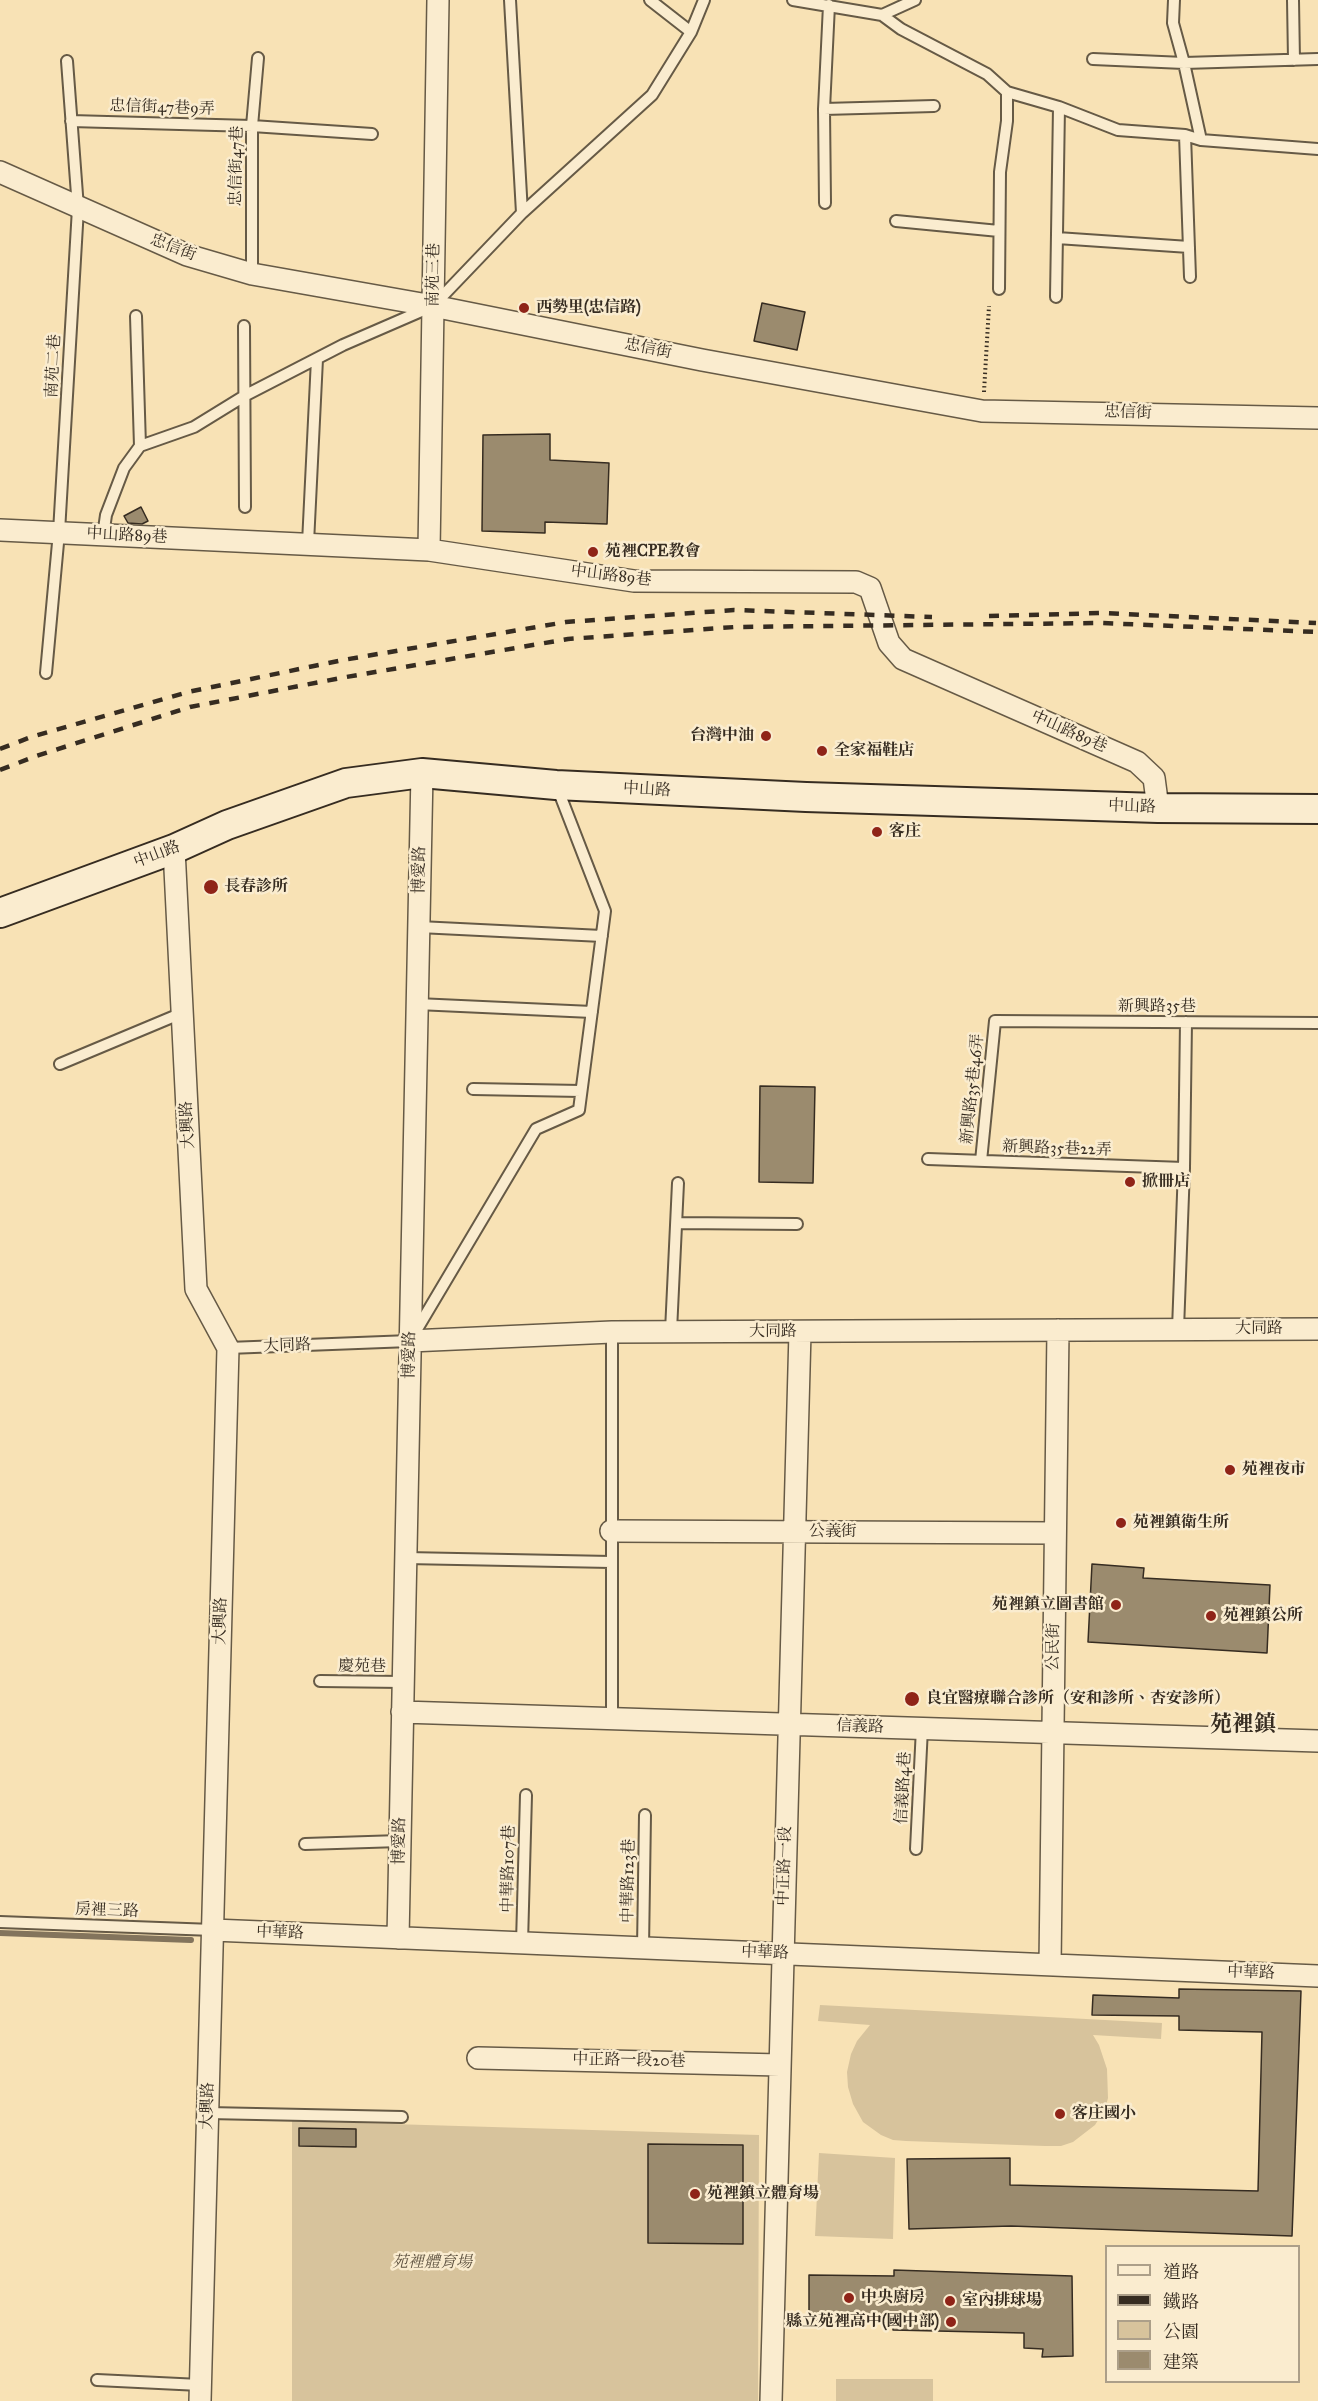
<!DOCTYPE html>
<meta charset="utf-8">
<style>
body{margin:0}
#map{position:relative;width:1318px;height:2401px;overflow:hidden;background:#f8e2b5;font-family:"IM FELL Great Primer","Noto Serif TC",serif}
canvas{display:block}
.legend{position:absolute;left:1105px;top:2245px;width:195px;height:138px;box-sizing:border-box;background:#faeccf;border:2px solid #ac9f89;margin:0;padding:8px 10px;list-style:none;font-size:18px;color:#362c21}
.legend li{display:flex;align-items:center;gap:12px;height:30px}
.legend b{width:30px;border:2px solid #ac9f89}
</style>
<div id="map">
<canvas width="1318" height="2401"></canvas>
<ul class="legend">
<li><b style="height:8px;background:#faeccf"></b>道路</li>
<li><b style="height:8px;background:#362c21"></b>鐵路</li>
<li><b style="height:16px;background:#d7c39c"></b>公園</li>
<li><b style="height:16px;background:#9b8b6e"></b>建築</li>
</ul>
</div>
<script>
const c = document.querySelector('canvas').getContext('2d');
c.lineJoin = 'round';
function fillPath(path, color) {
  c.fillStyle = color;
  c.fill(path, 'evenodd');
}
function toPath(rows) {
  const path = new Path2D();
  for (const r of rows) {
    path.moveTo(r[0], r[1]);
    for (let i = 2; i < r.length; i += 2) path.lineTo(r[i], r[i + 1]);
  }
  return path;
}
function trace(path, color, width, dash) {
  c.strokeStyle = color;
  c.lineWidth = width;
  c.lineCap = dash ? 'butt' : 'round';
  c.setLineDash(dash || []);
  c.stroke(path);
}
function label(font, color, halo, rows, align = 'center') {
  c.font = font + ' "IM FELL Great Primer","Noto Serif TC",serif';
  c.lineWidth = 5;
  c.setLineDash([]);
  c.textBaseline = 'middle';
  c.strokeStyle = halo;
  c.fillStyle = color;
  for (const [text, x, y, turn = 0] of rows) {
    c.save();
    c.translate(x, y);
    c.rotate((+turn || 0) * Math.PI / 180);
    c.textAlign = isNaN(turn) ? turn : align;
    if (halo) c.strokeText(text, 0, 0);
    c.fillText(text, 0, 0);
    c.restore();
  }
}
fillPath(toPath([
 [820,2005,1162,2023,1161,2039,1093,2035,1099,2045,1107,2069,1108,2098,1105,2109,1095,2125,1073,2142,1061,2146,1045,2146,906,2141,893,2140,881,2135,863,2122,853,2104,848,2087,847,2072,851,2054,857,2041,870,2025,818,2021],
 [292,2121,759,2135,758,2401,292,2401],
 [819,2153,895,2158,893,2239,815,2236],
 [836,2379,933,2379,933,2401,836,2401]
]), '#d7c39c');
trace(toPath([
 [0,1933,191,1940]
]), '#83745c', 6);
const building = toPath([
 [762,303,805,312,797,350,754,341,762,303],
 [550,434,550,460,609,463,607,524,545,522,545,533,482,531,483,435,550,434],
 [141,507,148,521,142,524,128,523,124,516,141,507],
 [760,1086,815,1087,813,1183,759,1182,760,1086],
 [1092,1564,1144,1568,1143,1578,1270,1585,1267,1653,1088,1642,1092,1564],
 [1179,1989,1301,1991,1292,2236,1011,2226,909,2229,907,2159,1010,2158,1010,2185,1258,2191,1262,2032,1179,2030,1179,2016,1092,2015,1093,1995,1179,1998,1179,1989],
 [299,2128,356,2129,356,2147,299,2146,299,2128],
 [648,2144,743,2145,743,2244,648,2243,648,2144],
 [894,2270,1072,2276,1073,2356,1042,2357,1043,2349,1024,2348,1024,2333,893,2330,893,2321,809,2320,809,2275,894,2276,894,2270]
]);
fillPath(building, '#9b8b6e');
trace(building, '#362c21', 1.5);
const lane = toPath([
 [510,0,522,213],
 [650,0,691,32],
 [793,0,882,15,901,29,987,74,1007,92,1059,107,1118,130,1185,135,1201,140,1318,149],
 [1174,0,1173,23,1184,63,1201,140],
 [1293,0,1294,60],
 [882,15,915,0],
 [1093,59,1184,63,1318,59],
 [824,109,934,106],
 [71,121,252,126,372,134],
 [1185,135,1190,277],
 [825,203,824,109,829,5],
 [896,221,999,231],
 [1057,238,1189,247],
 [252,274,252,126,258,58],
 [999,289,1000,172,1007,121,1007,92],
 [1056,297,1059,107],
 [136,316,140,446],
 [244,326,245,507],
 [103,536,106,515,124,468,140,446,194,427,246,395,343,345,433,306,522,213,652,95,691,32,704,0],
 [308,543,317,359],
 [46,673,59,532,78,208,67,61],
 [419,927,602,936],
 [417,1004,592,1012],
 [60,1064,182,1013],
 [473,1089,581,1091],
 [928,1159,1184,1168],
 [981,1161,995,1021,1318,1023],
 [677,1223,797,1224],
 [1178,1329,1184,1168,1186,1022],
 [671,1331,678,1183],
 [612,1332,612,1719],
 [228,1348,410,1341,536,1129,579,1110,605,911,557,787],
 [406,1558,611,1562],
 [320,1681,403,1682],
 [305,1844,400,1841],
 [916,1849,922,1728],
 [0,1922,213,1930],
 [522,1943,526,1795],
 [643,1948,645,1815],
 [208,2113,402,2117],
 [97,2380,200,2385]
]);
const street = toPath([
 [0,172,187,255,252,274,433,306,702,360,982,411,1318,418],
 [0,530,429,550,634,581,856,582,870,588,889,643,903,659,1137,762,1154,778,1158,808],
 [429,550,438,0],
 [174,849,196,1289,228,1348,200,2401],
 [410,1341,612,1332,1318,1329],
 [611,1531,1055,1533],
 [402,1712,1318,1741],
 [213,1930,1318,1976],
 [398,1938,422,773],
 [1050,1965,1058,1330],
 [478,2058,780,2065],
 [771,2401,800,1332]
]);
const secondary = toPath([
 [0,913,174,849,227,825,346,783,422,773,556,785,806,797,1158,808,1318,809]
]);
trace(lane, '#665a46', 14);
trace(street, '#665a46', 24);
trace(secondary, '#362c21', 32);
trace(toPath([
 [984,392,989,306]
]), '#362c21', 4, [1.5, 3]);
trace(lane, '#faeccf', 10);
trace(street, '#faeccf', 21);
trace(secondary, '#faeccf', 28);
trace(toPath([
 [989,616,1103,613,1316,623],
 [0,749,31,737,188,692,343,660,566,622,734,610,932,617],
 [0,770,36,756,190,707,346,677,568,639,735,627,1101,623,1318,632]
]), '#362c21', 4.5, [10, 10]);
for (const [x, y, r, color] of [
 [524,308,6,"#8f2418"],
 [593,552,6,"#8f2418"],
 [766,736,6,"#8f2418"],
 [822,751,6,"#8f2418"],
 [877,832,6,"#8f2418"],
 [211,887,8,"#8f2418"],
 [1130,1182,6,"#8f2418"],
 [1230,1470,6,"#8f2418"],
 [1121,1523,6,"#8f2418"],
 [1116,1605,6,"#8f2418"],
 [1211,1616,6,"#8f2418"],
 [912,1699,8,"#8f2418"],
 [1060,2114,6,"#8f2418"],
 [695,2194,6,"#8f2418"],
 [849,2298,6,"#8f2418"],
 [950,2301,6,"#8f2418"],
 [951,2322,6,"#8f2418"]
]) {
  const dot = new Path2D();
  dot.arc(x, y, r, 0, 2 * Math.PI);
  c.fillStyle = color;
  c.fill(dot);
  trace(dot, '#faeccf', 2);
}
label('16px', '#362c21', '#faeccf', [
 ["忠信街47巷9弄",162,108,2],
 ["忠信街47巷",237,166,-89],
 ["忠信街",173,248,21],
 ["南苑三巷",434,275,-89],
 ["忠信街",648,349,11],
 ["南苑二巷",54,366,-87],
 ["忠信街",1128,413,2],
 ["中山路89巷",127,536,3],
 ["中山路89巷",611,576,7],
 ["中山路89巷",1069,732,24],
 ["中山路",647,790,3],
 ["中山路",1132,807,2],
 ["中山路",157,855,-21],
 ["博愛路",420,870,-89],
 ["新興路35巷",1157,1007],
 ["新興路35巷46弄",973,1089,-84],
 ["大興路",188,1125,-93],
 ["新興路35巷22弄",1057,1149,2],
 ["大同路",1259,1329],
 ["大同路",773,1332],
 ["大同路",287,1346,-2],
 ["博愛路",410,1355,-89],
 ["公義街",833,1532],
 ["大興路",221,1621,-88],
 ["公民街",1054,1647,-89],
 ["慶苑巷",362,1667,1],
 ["信義路",860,1727,2],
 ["信義路4巷",904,1788,-87],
 ["博愛路",400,1841,-89],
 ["中正路一段",785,1866,-88],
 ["中華路107巷",509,1869,-89],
 ["中華路123巷",629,1881,-89],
 ["房裡三路",107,1911,2],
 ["中華路",280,1933,2],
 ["中華路",765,1953,2],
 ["中華路",1251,1973,2],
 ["中正路一段20巷",629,2061,1],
 ["大興路",208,2106,-88]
]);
label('bold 16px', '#362c21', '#faeccf', [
 ["西勢里(忠信路)",536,308],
 ["苑裡CPE教會",605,552],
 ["台灣中油",754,736,"right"],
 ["全家福鞋店",834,751],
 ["客庄",889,832],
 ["長春診所",224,887],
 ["掀冊店",1142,1182],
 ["苑裡夜市",1242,1470],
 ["苑裡鎮衛生所",1133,1523],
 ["苑裡鎮立圖書館",1104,1605,"right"],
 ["苑裡鎮公所",1223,1616],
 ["良宜醫療聯合診所（安和診所、杏安診所）",926,1699],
 ["客庄國小",1072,2114],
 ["苑裡鎮立體育場",707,2194],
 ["中央廚房",861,2298],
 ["室內排球場",962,2301],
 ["縣立苑裡高中(國中部)",939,2322,"right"]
], 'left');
label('italic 16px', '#5e5240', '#faeccf', [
 ["苑裡體育場",432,2263]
]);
label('bold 22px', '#362c21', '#faeccf', [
 ["苑裡鎮",1243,1726]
]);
</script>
